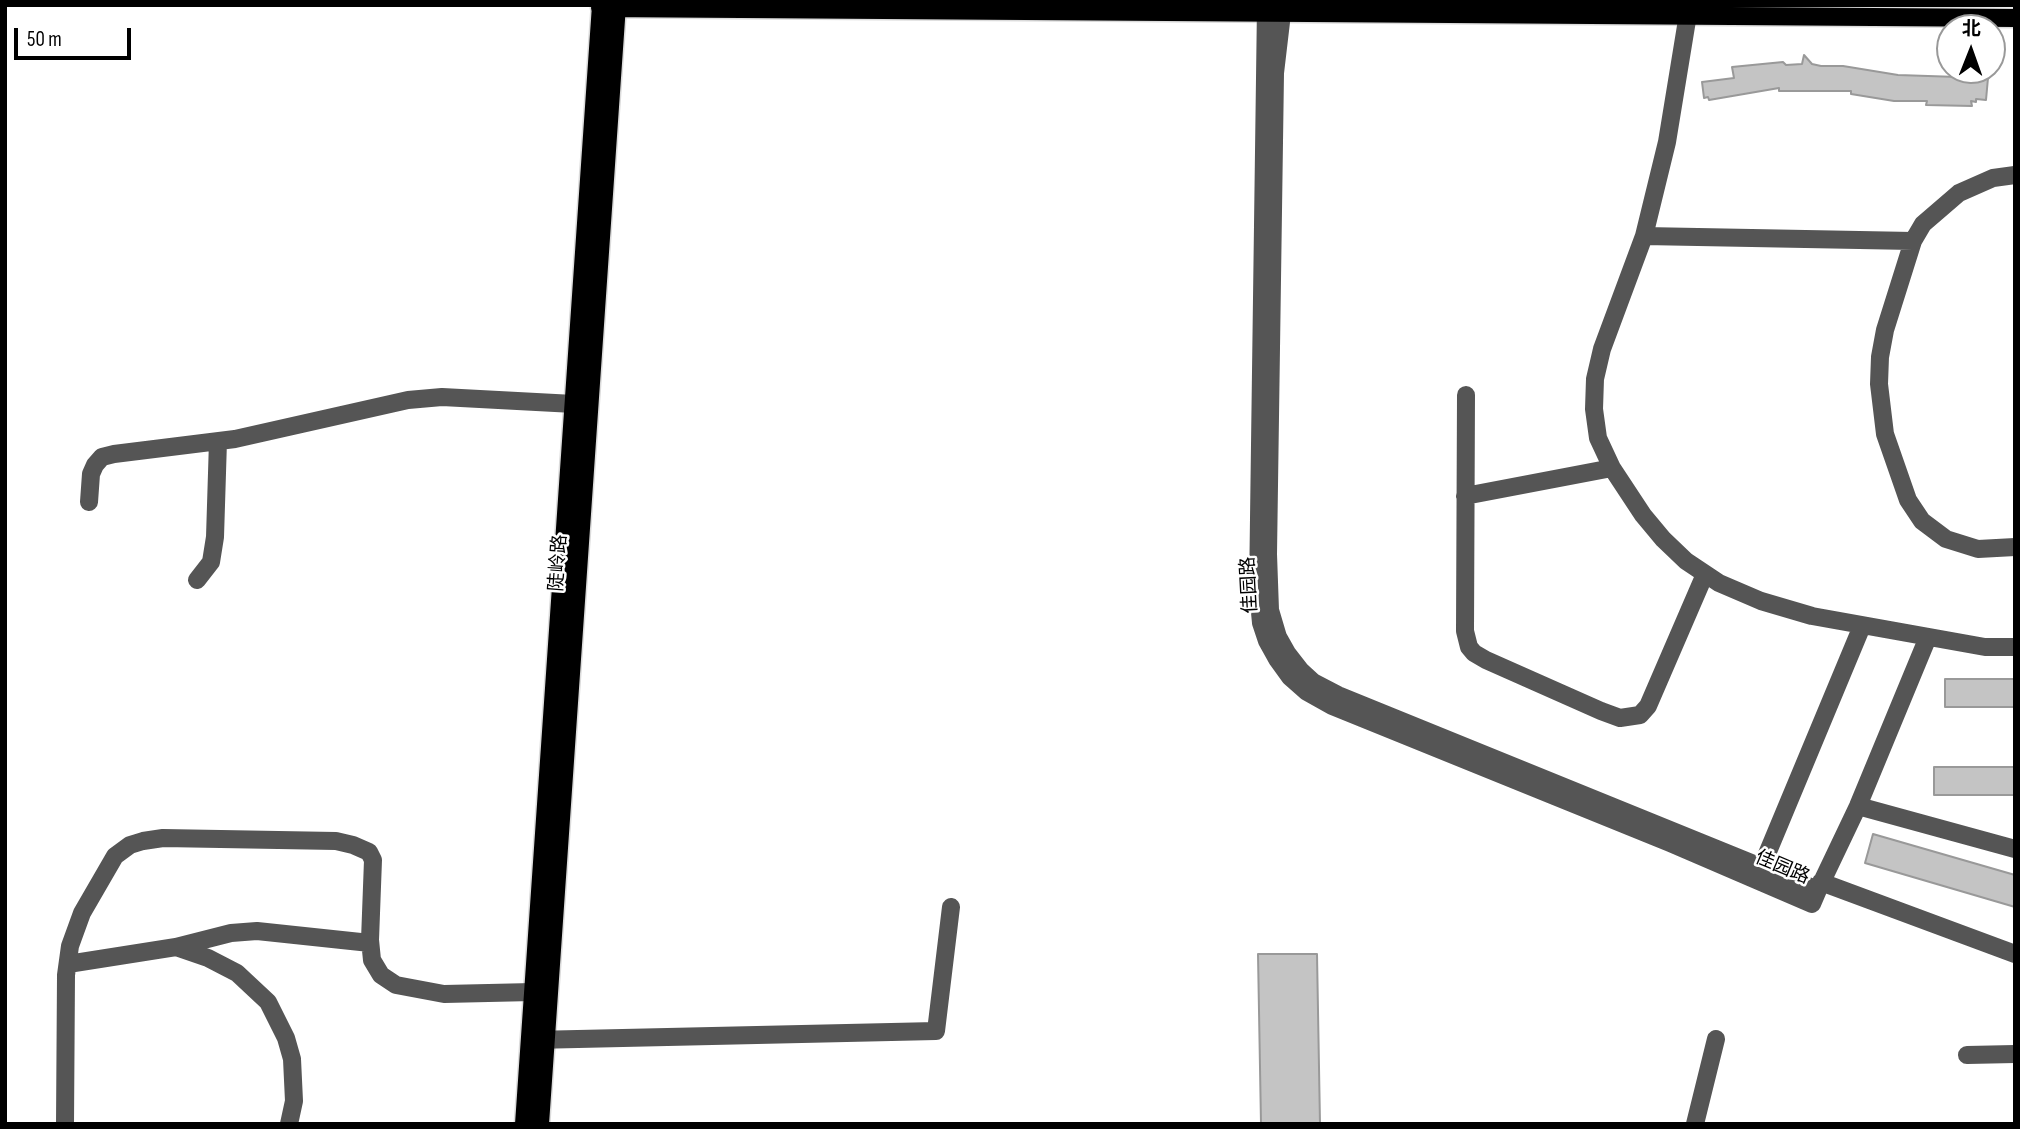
<!DOCTYPE html>
<meta charset="utf-8">
<style>
body{margin:0}
#map{position:relative;width:2020px;height:1129px;overflow:hidden;background:#fff;font-family:"Sofia Sans Condensed","Noto Sans SC",sans-serif}
canvas{display:block}
.frame{position:absolute;inset:0;border:7px solid #000;pointer-events:none}
.north{position:absolute;left:1936px;top:14px;width:70px;height:70px;box-sizing:border-box;background:#fff;border:2px solid #999;border-radius:50%;rotate:1deg;font-size:19px;font-weight:700;line-height:28px;text-align:center;color:#000}
.north::after{content:'';display:block;margin:auto;width:24px;height:32px;background:#000;clip-path:polygon(50% 0,100% 100%,50% 72%,0 100%)}
.scale{position:absolute;left:14px;top:28px;width:117px;height:32px;box-sizing:border-box;border:4px solid #000;border-top:0;padding-left:9px;font-size:21px;line-height:24px;white-space:nowrap;color:#000;-webkit-text-stroke:5px #fff;paint-order:stroke}
</style>
<div id="map">
<canvas width="2020" height="1129"></canvas>
<div class="frame"></div>
<div class="north">北</div>
<div class="scale">50 m</div>
</div>
<script>
const c = document.querySelector('canvas').getContext('2d');
c.lineJoin = 'round';
function fillPath(path, color) {
  c.fillStyle = color;
  c.fill(path, 'evenodd');
}
function toPath(rows) {
  const path = new Path2D();
  for (const r of rows) {
    path.moveTo(r[0], r[1]);
    for (let i = 2; i < r.length; i += 2) path.lineTo(r[i], r[i + 1]);
  }
  return path;
}
function trace(path, color, width, dash) {
  c.strokeStyle = color;
  c.lineWidth = width;
  c.lineCap = dash ? 'butt' : 'round';
  c.setLineDash(dash || []);
  c.stroke(path);
}
function label(font, color, halo, rows, align = 'center') {
  c.font = font + ' "Sofia Sans Condensed","Noto Sans SC",sans-serif';
  c.lineWidth = 5;
  c.setLineDash([]);
  c.textBaseline = 'middle';
  c.strokeStyle = halo;
  c.fillStyle = color;
  for (const [text, x, y, turn = 0] of rows) {
    c.save();
    c.translate(x, y);
    c.rotate((+turn || 0) * Math.PI / 180);
    c.textAlign = isNaN(turn) ? turn : align;
    if (halo) c.strokeText(text, 0, 0);
    c.fillText(text, 0, 0);
    c.restore();
  }
}
const building = toPath([
 [1804,55,1812,64,1821,66,1843,66,1898,75,1988,78,1986,100,1976,99,1976,102,1971,101,1972,106,1926,105,1927,101,1894,101,1851,94,1851,91,1779,91,1779,88,1709,100,1708,97,1704,98,1702,82,1734,78,1732,67,1783,62,1786,65,1802,64,1804,55],
 [1945,679,2015,679,2015,707,1945,707,1945,679],
 [1934,767,2015,767,2015,795,1934,795,1934,767],
 [1873,834,2015,875,2015,907,1865,863,1873,834],
 [1258,954,1317,954,1320,1124,1261,1124,1258,954]
]);
fillPath(building, '#c4c4c4');
trace(building, '#999', 2);
const major = toPath([
 [600,8,2015,18],
 [524,1124,601,5],
 [540,1124,617,5]
]);
trace(major, '#dbdbdb', 21);
trace(toPath([
 [1266,5,1258,591,1261,623,1267,641,1277,659,1290,677,1307,692,1332,706,1670,843,1812,904,1818,890,1338,695,1313,682,1301,671,1287,653,1278,637,1270,610,1268,554,1275,73,1283,5],
 [1688,14,1667,142,1644,236,1602,349,1595,379,1594,409,1598,438,1612,468,1643,515,1663,539,1686,561,1719,583,1761,601,1812,616,1985,647,2015,647],
 [2015,175,1993,178,1959,193,1923,224,1913,241,1885,330,1880,357,1879,384,1885,434,1908,500,1922,521,1946,539,1978,549,2015,547],
 [1644,236,1913,241],
 [1466,395,1465,631,1469,647,1474,653,1486,660,1601,711,1620,718,1640,715,1648,706,1705,574],
 [1465,496,1612,468],
 [89,502,91,474,95,465,102,457,114,454,235,439,408,400,442,397,574,404],
 [197,580,211,562,215,537,218,441],
 [1858,806,2015,849],
 [1757,878,1862,626],
 [1821,882,2015,954],
 [1818,890,1858,806,1928,637],
 [176,947,208,958,237,973,268,1002,286,1038,292,1059,294,1101,289,1124],
 [68,964,176,947,231,933,257,931,370,943],
 [533,1040,936,1031,951,907],
 [1967,1055,2015,1054],
 [65,1124,66,975,70,946,82,913,115,856,130,845,143,841,163,838,336,841,353,845,369,852,373,860,370,940,372,960,381,975,396,985,444,994,533,992],
 [1695,1124,1716,1039]
]), '#555', 18);
trace(major, '#000', 18);
label('19px', '#000', '#fff', [
 ["陡岭路",559,563,-86],
 ["佳园路",1250,585,-93],
 ["佳园路",1782,868,23]
]);
</script>
